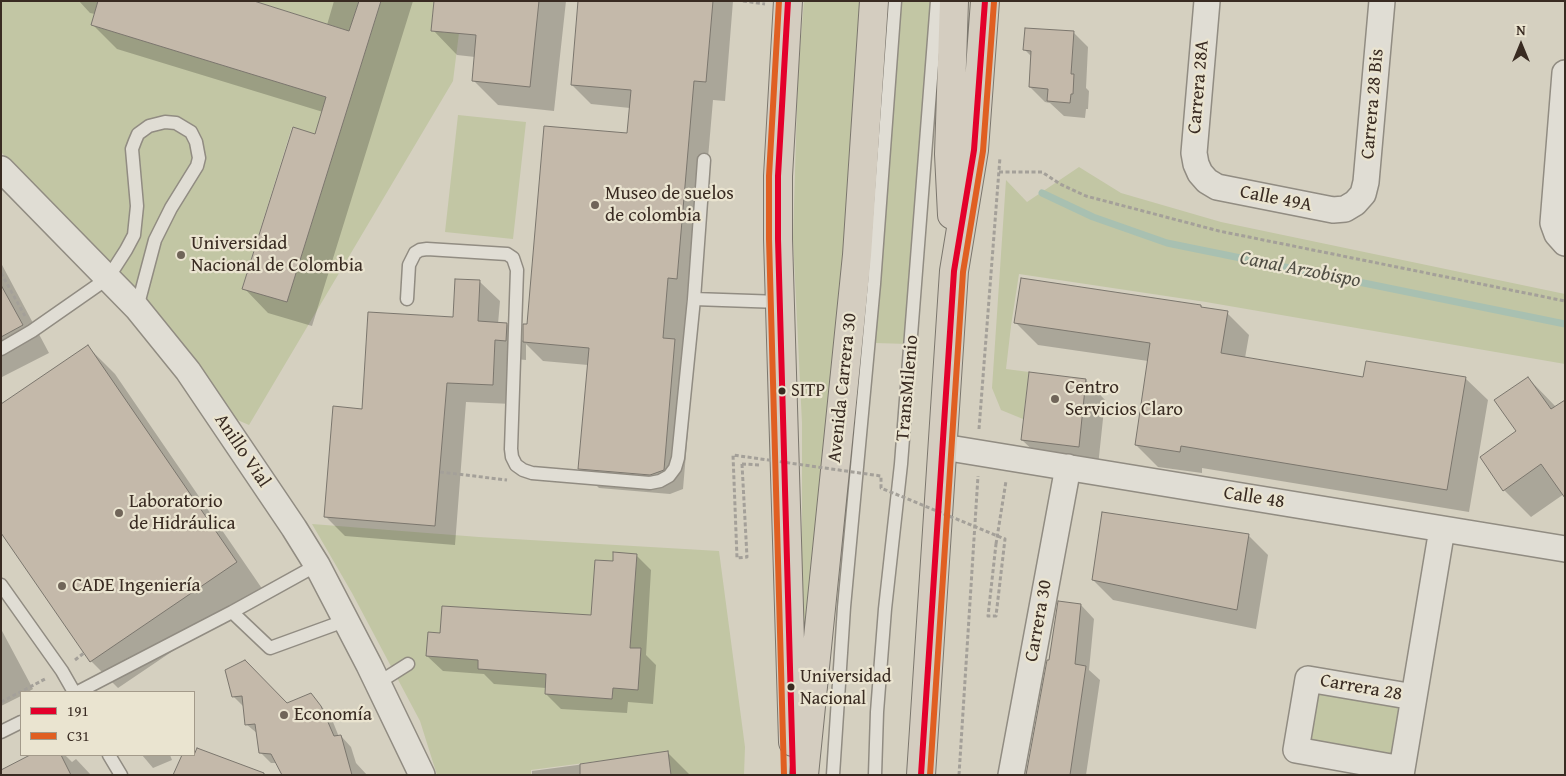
<!DOCTYPE html>
<meta charset="utf-8">
<style>
body{margin:0}
#map{position:relative;width:1566px;height:776px;overflow:hidden;background:#d5d0c0;font-family:"Gentium Book Plus",serif}
canvas{display:block}
.frame{position:absolute;inset:0;border:2px solid #392b22;pointer-events:none}
.legend{position:absolute;left:20px;top:691px;width:175px;height:65px;box-sizing:border-box;background:#eae4d0;border:1px solid #a39a8a;margin:0;padding:6px 9px;list-style:none;font-size:15px;color:#392b22}
.legend li{display:flex;align-items:center;gap:10px;height:25px}
.legend b{width:25px;border:1px solid #a39a8a}
.north{position:absolute;left:1496px;top:20px;width:50px;height:50px;-webkit-text-stroke:4px #eae4d0;paint-order:stroke;rotate:0deg;font-size:14px;font-weight:700;line-height:20px;text-align:center;color:#392b22}
.north::after{content:'';display:block;margin:auto;width:18px;height:22px;background:#392b22;clip-path:polygon(50% 0,100% 100%,50% 72%,0 100%)}
</style>
<div id="map">
<canvas width="1566" height="776"></canvas>
<div class="frame"></div>
<ul class="legend">
<li><b style="height:6px;background:#e4002b"></b>191</li>
<li><b style="height:6px;background:#e05f22"></b>C31</li>
</ul>
<div class="north">N</div>
</div>
<script>
const c = document.querySelector('canvas').getContext('2d');
c.lineJoin = 'round';
function fillPath(path, color) {
  c.fillStyle = color;
  c.fill(path, 'evenodd');
}
function toPath(rows) {
  const path = new Path2D();
  for (const r of rows) {
    path.moveTo(r[0], r[1]);
    for (let i = 2; i < r.length; i += 2) path.lineTo(r[i], r[i + 1]);
  }
  return path;
}
function trace(path, color, width, dash) {
  c.strokeStyle = color;
  c.lineWidth = width;
  c.lineCap = dash ? 'butt' : 'round';
  c.setLineDash(dash || []);
  c.stroke(path);
}
function label(font, color, halo, rows, align = 'center') {
  c.font = font + ' "Gentium Book Plus",serif';
  c.lineWidth = 4.5;
  c.setLineDash([]);
  c.textBaseline = 'middle';
  c.strokeStyle = halo;
  c.fillStyle = color;
  for (const [text, x, y, turn = 0] of rows) {
    c.save();
    c.translate(x, y);
    c.rotate((+turn || 0) * Math.PI / 180);
    c.textAlign = isNaN(turn) ? turn : align;
    if (halo) c.strokeText(text, 0, 0);
    c.fillText(text, 0, 0);
    c.restore();
  }
}
fillPath(toPath([
 [1,1,98,1,91,25,326,97,315,134,292,127,242,288,287,302,381,1,434,1,431,31,452,33,463,1,453,81,249,425,226,415,102,257,1,152],
 [254,1,359,1,349,31],
 [804,1,865,1,855,169,802,678,802,423,793,238,798,73],
 [899,1,932,1,908,344,875,343],
 [458,115,526,122,513,239,445,232],
 [1079,167,1121,193,1221,222,1565,294,1565,364,1206,302,1019,274,1011,326,1006,369,1029,372,1023,419,1001,410,992,388,1006,180,1027,202],
 [312,524,479,537,719,551,745,747,744,775,671,775,668,752,531,770,531,775,437,775,420,721,352,593],
 [1317,689,1401,702,1393,760,1309,742]
]), '#c2c6a4');
fillPath(toPath([
 [79,1,250,1,327,25,334,1,413,1,312,326,268,313,244,288,316,135,323,112,117,49,92,24,95,14,90,13],
 [481,1,566,1,554,111,498,105,473,80,475,57,457,55,433,30],
 [579,1,733,1,725,101,713,100,696,298,687,297,683,349,694,360,683,489,670,494,599,488,579,468,588,365,543,361,526,344,526,360,515,359,512,404,466,402,455,545,345,536,325,516,363,410,454,318,480,282,500,301,498,324,507,324,524,342,528,325,628,135,630,108,591,104,572,85],
 [1073,32,1088,47,1086,88,1089,91,1088,109,1086,109,1085,118,1064,116,1050,103,1045,102,1030,87,1032,57,1025,50],
 [1,263,49,353,2,377,1,375],
 [1201,306,1203,308,1227,313,1249,335,1245,358,1364,378,1465,378,1488,400,1469,512,1202,468,1202,473,1158,467,1136,445,1148,361,1038,345,1016,323],
 [88,347,115,374,263,590,118,688,91,661,1,530],
 [1528,378,1556,407,1564,494,1531,517,1504,490],
 [1086,380,1105,400,1098,466,1042,459,1022,440],
 [1248,535,1268,555,1256,629,1113,600,1093,580],
 [636,555,651,570,646,655,656,665,653,704,628,702,627,713,561,709,546,694,546,688,494,684,484,674,443,671,427,656,441,634,592,617,614,562],
 [1081,605,1094,619,1089,670,1100,680,1086,775,1027,775,1050,662],
 [1,629,33,689,28,692,21,692,21,696,1,706],
 [226,671,287,705,310,694,331,717,339,737,341,736,351,747,356,763,367,775,283,775,277,763,271,763,260,752,258,734,246,724,244,707,233,696],
 [668,753,690,775,532,775,532,771],
 [33,755,65,755,72,762,76,759,91,775,1,775,1,771],
 [142,755,170,755,172,760,153,768]
]), '#0003');
trace(toPath([
 [1042,193,1093,217,1167,243,1565,324]
]), '#a8c0b1', 7);
const building = toPath([
 [98,1,254,1,349,31,359,1,381,1,287,302,242,289,293,127,315,134,326,97,91,25,98,1],
 [434,1,539,1,530,87,472,81,476,35,431,31,434,1],
 [578,1,713,1,706,82,694,81,677,279,668,278,663,338,675,339,664,470,650,475,578,469,589,348,523,342,523,324,527,324,544,126,627,133,631,90,571,85,578,1],
 [1025,28,1074,31,1071,74,1074,74,1073,94,1071,94,1070,103,1047,101,1048,89,1029,87,1031,51,1023,50,1025,28],
 [1021,278,1201,305,1201,307,1228,311,1221,353,1363,377,1366,361,1466,377,1447,490,1181,446,1180,452,1135,445,1150,343,1014,323,1021,278],
 [455,279,480,280,478,321,507,323,506,341,495,340,493,385,447,383,435,526,324,517,333,406,362,409,368,312,453,317,455,279],
 [1,285,23,325,1,337,1,285],
 [88,345,237,562,90,662,1,533,1,404,88,345],
 [1029,372,1086,379,1079,447,1021,440,1029,372],
 [1528,377,1551,409,1565,400,1565,498,1541,464,1503,491,1480,457,1516,431,1494,400,1528,377],
 [1102,512,1249,534,1237,610,1092,580,1102,512],
 [613,552,637,554,630,648,641,648,638,690,613,688,612,699,545,694,546,674,478,669,478,660,426,656,428,632,440,633,442,606,591,615,595,560,613,561,613,552],
 [1058,601,1081,604,1075,664,1086,666,1070,775,1026,775,1047,660,1049,660,1058,601],
 [245,660,287,703,311,693,321,706,334,736,341,735,352,775,282,775,271,754,259,753,255,724,245,725,242,696,232,697,225,670,245,660],
 [197,748,264,773,264,775,173,775,182,755,194,755,197,748],
 [668,751,671,775,580,775,580,764,668,751],
 [30,755,61,755,71,775,1,775,1,770,30,755]
]);
fillPath(building, '#c4b9aa');
trace(building, '#7b766d', 1);
const service = toPath([
 [407,299,409,265,415,253,420,250,427,249,507,254,513,258,517,270,511,449,512,457,516,465,523,470,532,473,650,483,660,481,669,476,675,468,678,458,694,299,780,302],
 [694,299,704,160],
 [1,349,32,331,108,278,126,250,134,235,137,206,132,149,135,141,138,134,149,126,165,122,176,123,191,132,196,142,199,158,197,166,171,208,155,240,137,308],
 [1,585,62,671,74,692],
 [232,612,270,648,347,620],
 [378,683,408,664],
 [78,692,232,612,317,565],
 [1,732,21,722],
 [109,755,121,775],
 [833,775,844,607,874,284,895,1],
 [875,775,877,712,885,609,901,464,937,1]
]);
const minor = toPath([
 [1207,1,1194,153,1196,164,1200,173,1207,181,1217,187,1333,210,1345,209,1355,203,1363,194,1366,182,1382,1],
 [1565,73,1553,223,1557,234,1565,243],
 [1,169,137,308,188,371,294,528,317,565,369,665,422,775],
 [943,447,1565,549],
 [1402,769,1296,750,1308,679,1414,697],
 [1011,775,1068,467],
 [1401,775,1442,529]
]);
const trunk = toPath([
 [788,1,778,176,778,239,793,742],
 [952,215,949,154,954,1],
 [804,775,857,255,874,1],
 [921,775,954,271,974,150,985,1]
]);
trace(service, '#918c82', 15);
trace(minor, '#918c82', 28);
trace(trunk, '#7b766d', 30);
trace(toPath([
 [743,1,765,4],
 [999,172,1042,172,1060,184,1086,196,1219,231,1565,301],
 [1,273,25,316],
 [979,429,1000,157],
 [742,464,761,465],
 [440,472,507,480],
 [996,544,1006,481],
 [75,660,84,653],
 [1,702,47,678],
 [959,775,978,476]
]), '#a4a099', 3, [4, 2.5]);
trace(service, '#e0ddd4', 12);
trace(minor, '#e0ddd4', 25);
trace(trunk, '#d4cdc0', 28);
trace(toPath([
 [742,464,747,557,737,558,733,455,881,476,881,488,1005,539,996,616,988,616,996,544]
]), '#a4a099', 3, [4, 2.5]);
trace(toPath([
 [788,1,778,176,778,239,793,775],
 [921,775,954,271,974,150,985,1]
]), '#e4002b', 6);
trace(toPath([
 [779,1,769,176,769,239,784,775],
 [930,775,963,272,983,151,994,2]
]), '#e05f22', 6);
for (const [x, y, r, color] of [
 [595,205,5,"#706559"],
 [181,255,5,"#706559"],
 [782,391,4.5,"#392b22"],
 [1055,399,5,"#706559"],
 [119,513,5,"#706559"],
 [62,586,5,"#706559"],
 [791,687,4.5,"#392b22"],
 [284,715,5,"#706559"]
]) {
  const dot = new Path2D();
  dot.arc(x, y, r, 0, 2 * Math.PI);
  c.fillStyle = color;
  c.fill(dot);
  trace(dot, '#eae4d0', 2);
}
label('18px', '#392b22', '#eae4d0', [
 ["SITP",791,391],
 ["Universidad",800,677],
 ["Nacional",800,699]
], 'left');
label('19px', '#392b22', '#eae4d0', [
 ["Carrera 28A",1199,87,-85],
 ["Carrera 28 Bis",1373,104,-85],
 ["Calle 49A",1276,199,11],
 ["Avenida Carrera 30",843,388,-84],
 ["TransMilenio",908,388,-85],
 ["Anillo Vial",242,451,56],
 ["Calle 48",1254,498,9],
 ["Carrera 30",1039,621,-80],
 ["Carrera 28",1361,688,10]
]);
label('19px', '#392b22', '#eae4d0', [
 ["Museo de suelos",605,194],
 ["de colombia",605,216],
 ["Universidad",191,244],
 ["Nacional de Colombia",191,266],
 ["Centro",1065,388],
 ["Servicios Claro",1065,410],
 ["Laboratorio",129,502],
 ["de Hidráulica",129,524],
 ["CADE Ingeniería",72,586],
 ["Economía",294,715]
], 'left');
label('italic 20px', '#504e44', '#eae4d0', [
 ["Canal Arzobispo",1300,270,11]
]);
</script>
